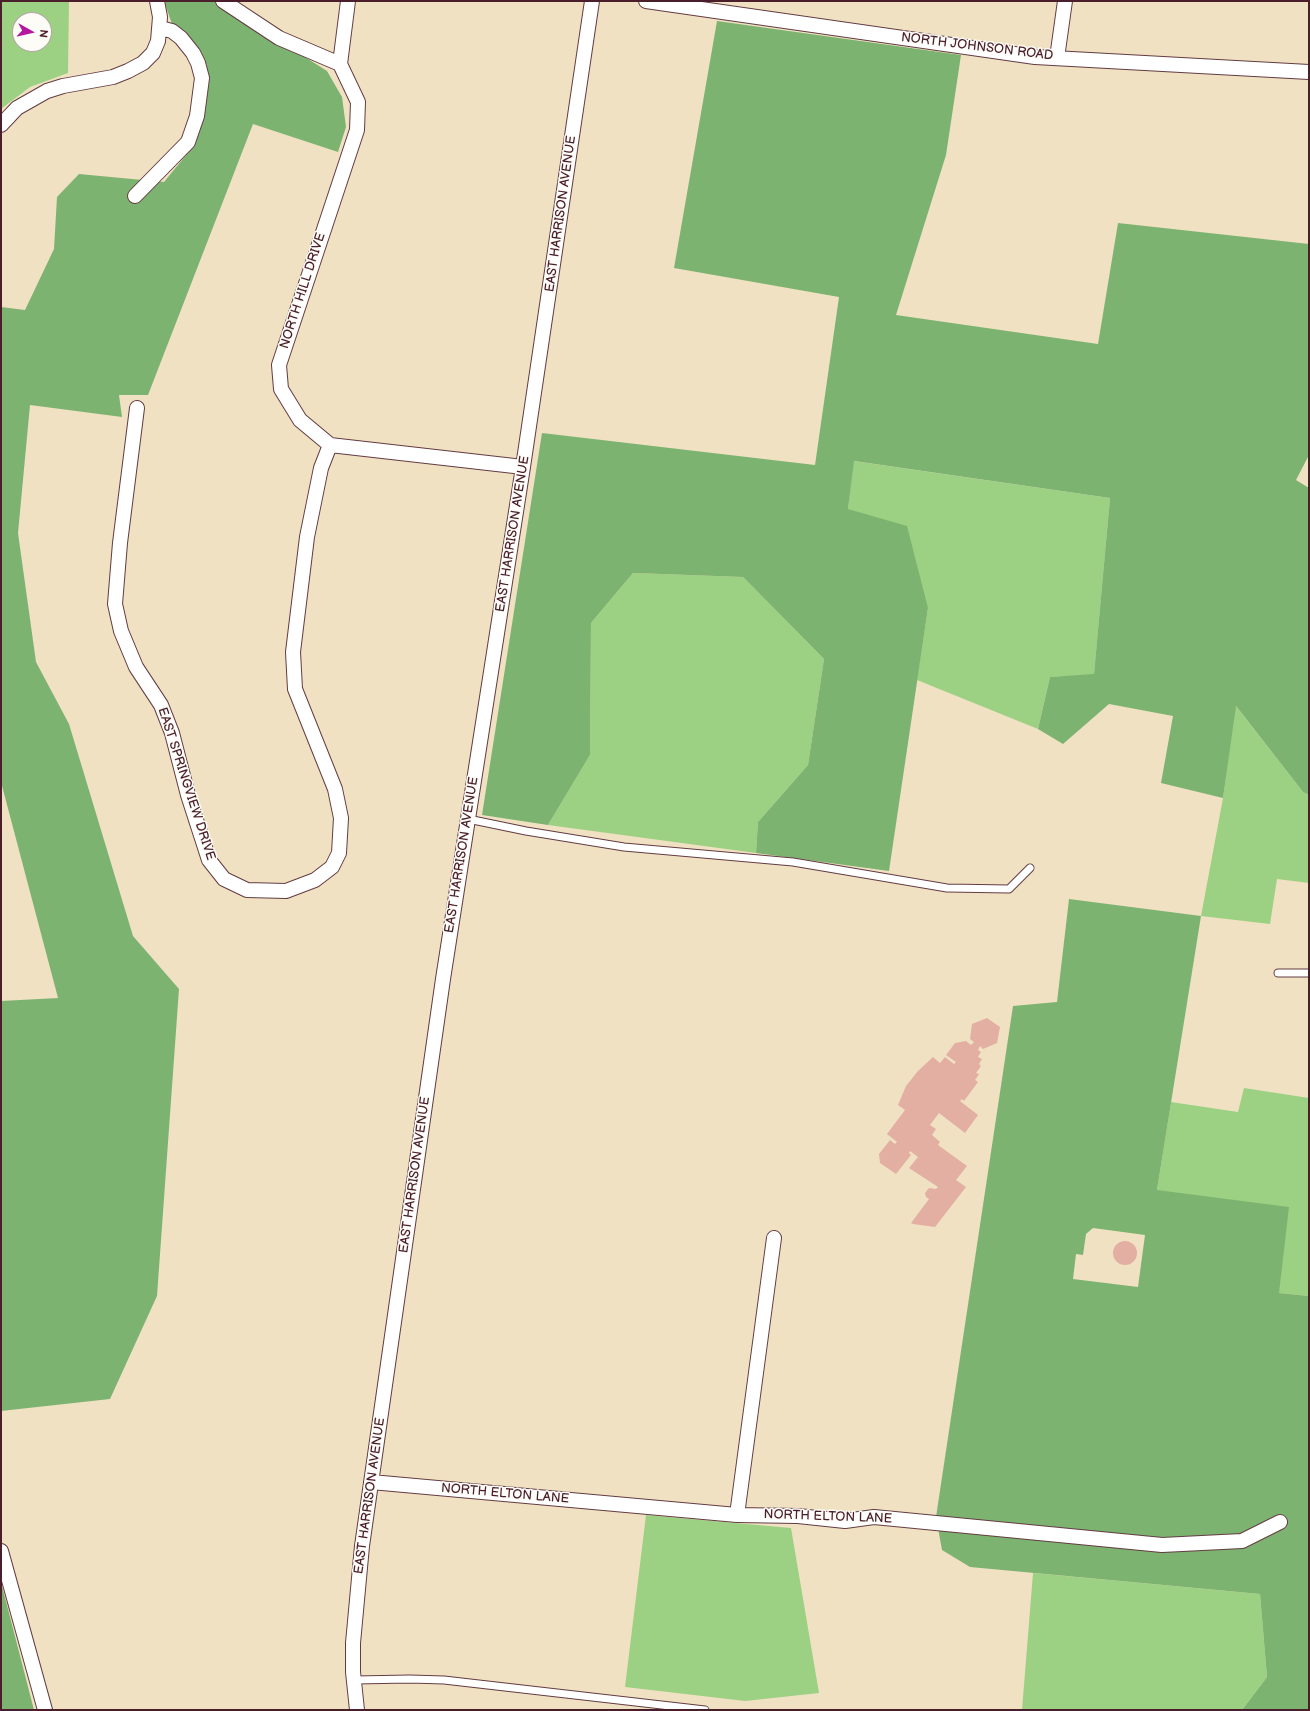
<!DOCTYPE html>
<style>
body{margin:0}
#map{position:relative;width:1310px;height:1711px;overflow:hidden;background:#f1e1c3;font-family:"Balsamiq Sans",sans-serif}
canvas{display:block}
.frame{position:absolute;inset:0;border:2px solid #4a1f2b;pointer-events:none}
.north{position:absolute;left:12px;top:12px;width:40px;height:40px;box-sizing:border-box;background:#fdfcf7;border:1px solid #b5a4a5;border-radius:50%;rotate:98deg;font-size:11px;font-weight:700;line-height:16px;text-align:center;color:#4a1f2b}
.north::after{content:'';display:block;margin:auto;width:14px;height:18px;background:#b5179e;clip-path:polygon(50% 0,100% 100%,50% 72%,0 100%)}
</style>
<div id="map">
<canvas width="1310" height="1711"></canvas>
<div class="frame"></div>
<div class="north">N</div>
</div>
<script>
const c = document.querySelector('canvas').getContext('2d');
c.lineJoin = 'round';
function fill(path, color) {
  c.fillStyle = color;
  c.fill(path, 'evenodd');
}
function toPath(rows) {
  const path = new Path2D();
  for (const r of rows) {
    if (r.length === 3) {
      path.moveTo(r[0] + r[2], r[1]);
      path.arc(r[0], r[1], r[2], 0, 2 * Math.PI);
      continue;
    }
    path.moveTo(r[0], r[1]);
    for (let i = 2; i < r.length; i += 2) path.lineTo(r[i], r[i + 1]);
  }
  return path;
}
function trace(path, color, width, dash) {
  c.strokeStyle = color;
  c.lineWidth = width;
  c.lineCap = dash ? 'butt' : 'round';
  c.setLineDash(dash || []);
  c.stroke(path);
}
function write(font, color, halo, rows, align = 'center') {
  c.font = font + ' "Balsamiq Sans",sans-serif';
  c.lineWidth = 3;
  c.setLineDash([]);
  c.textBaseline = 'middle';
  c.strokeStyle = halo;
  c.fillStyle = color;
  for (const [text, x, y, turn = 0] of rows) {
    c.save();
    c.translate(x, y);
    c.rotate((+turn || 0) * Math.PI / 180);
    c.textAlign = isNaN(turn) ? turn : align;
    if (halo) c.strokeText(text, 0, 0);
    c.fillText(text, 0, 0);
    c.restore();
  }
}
fill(toPath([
 [1,1,69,1,68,73,30,87,1,109],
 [20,20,44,20,44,44,20,44],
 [853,461,1110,498,1094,675,1050,677,1038,729,917,680,928,608,848,509],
 [633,573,743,577,824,659,808,765,758,822,756,853,548,825,590,755,591,623],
 [1235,705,1303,792,1309,795,1309,883,1277,879,1270,924,1201,916,1223,798],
 [1244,1088,1309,1098,1309,1296,1279,1293,1157,1190,1171,1102,1238,1112],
 [646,1515,791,1528,819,1693,745,1701,625,1687],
 [1033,1573,1260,1594,1267,1677,1242,1710,1022,1710]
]), '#9cd183');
fill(toPath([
 [164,1,216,1,327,71,342,97,346,127,338,152,253,124,148,395,119,395,122,417,30,405,18,533,36,662,69,724,133,936,179,989,157,1296,110,1399,1,1411,1,1001,58,998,1,782,1,307,25,310,54,249,57,197,79,174,164,182,196,143,207,65,172,24],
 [717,21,961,55,946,155,896,315,1098,344,1118,223,1309,244,1309,455,1296,480,1309,488,1309,795,1303,792,1236,706,1223,798,1161,783,1173,716,1109,704,1063,744,1038,729,1050,677,1094,674,1110,498,854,461,848,509,907,526,928,608,889,871,756,853,758,822,808,765,824,659,743,577,633,573,591,623,590,755,548,825,482,815,542,433,815,465,839,297,674,268],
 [1069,899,1201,916,1157,1190,1289,1207,1279,1293,1309,1296,1309,1710,1242,1710,1267,1677,1260,1594,970,1567,942,1550,936,1517,1013,1006,1057,1002],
 [1093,1228,1145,1235,1138,1287,1073,1279,1076,1254,1083,1255,1086,1234],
 [1,1582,34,1710,1,1710]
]), '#7db371');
fill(toPath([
 [987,1018,1000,1027,997,1043,983,1049,980,1046,978,1050,981,1052,978,1057,982,1059,979,1064,981,1066,976,1073,979,1074,975,1080,978,1082,964,1101,962,1099,960,1101,978,1115,965,1133,939,1113,930,1125,936,1129,932,1135,940,1142,938,1145,967,1166,956,1180,966,1187,935,1227,913,1224,911,1223,929,1199,926,1197,925,1193,929,1188,936,1189,938,1187,909,1168,918,1157,910,1151,909,1153,911,1155,896,1174,880,1163,879,1154,890,1140,895,1144,897,1142,887,1134,905,1110,898,1105,906,1086,918,1071,933,1057,940,1063,945,1057,954,1064,956,1062,946,1055,955,1043,966,1041,971,1045,974,1042,970,1039,972,1024],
 [1125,1253,12]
]), '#e2afa2');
const lane = toPath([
 [468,819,526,831,624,847,793,862,947,888,1009,889,1030,868],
 [1278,973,1309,973],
 [354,1680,410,1679,444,1680,705,1710]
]);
const street = toPath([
 [223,1,279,38,340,64,358,102,357,130,279,365,281,389,300,420,330,445,523,467],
 [646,1,1035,57,1309,72],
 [1057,58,1065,1],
 [340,64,348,1],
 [1,125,17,108,47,91,63,86,113,77,128,71,143,63,153,53,158,41,160,17,157,1],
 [135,196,188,142,197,116,202,78,198,63,193,53,181,38,172,31,160,28],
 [137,408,120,543,115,604,121,631,136,667,161,705,172,733,188,795,209,860,224,879,247,890,286,891,315,880,332,867,339,853,341,818,335,789,295,689,293,652,307,537,321,468,330,445],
 [371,1482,737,1515,798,1516,845,1521,874,1517,1162,1545,1242,1541,1280,1522],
 [737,1515,774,1238],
 [1,1551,45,1710],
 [357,1710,353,1672,353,1643,362,1546,443,979,523,467,592,1]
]);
trace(lane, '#633c42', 9);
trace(street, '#633c42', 16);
trace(lane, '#fff', 7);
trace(street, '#fff', 14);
write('13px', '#4a1f2b', '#fdfcf7', [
 ["NORTH JOHNSON ROAD",977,47,7],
 ["EAST HARRISON AVENUE",561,214,-82],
 ["NORTH HILL DRIVE",303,291,-72],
 ["EAST HARRISON AVENUE",513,534,-81],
 ["EAST SPRINGVIEW DRIVE",186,784,72],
 ["EAST HARRISON AVENUE",462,855,-81],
 ["EAST HARRISON AVENUE",415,1175,-82],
 ["NORTH ELTON LANE",505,1494,5],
 ["EAST HARRISON AVENUE",370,1496,-82],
 ["NORTH ELTON LANE",828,1517,2]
]);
</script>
